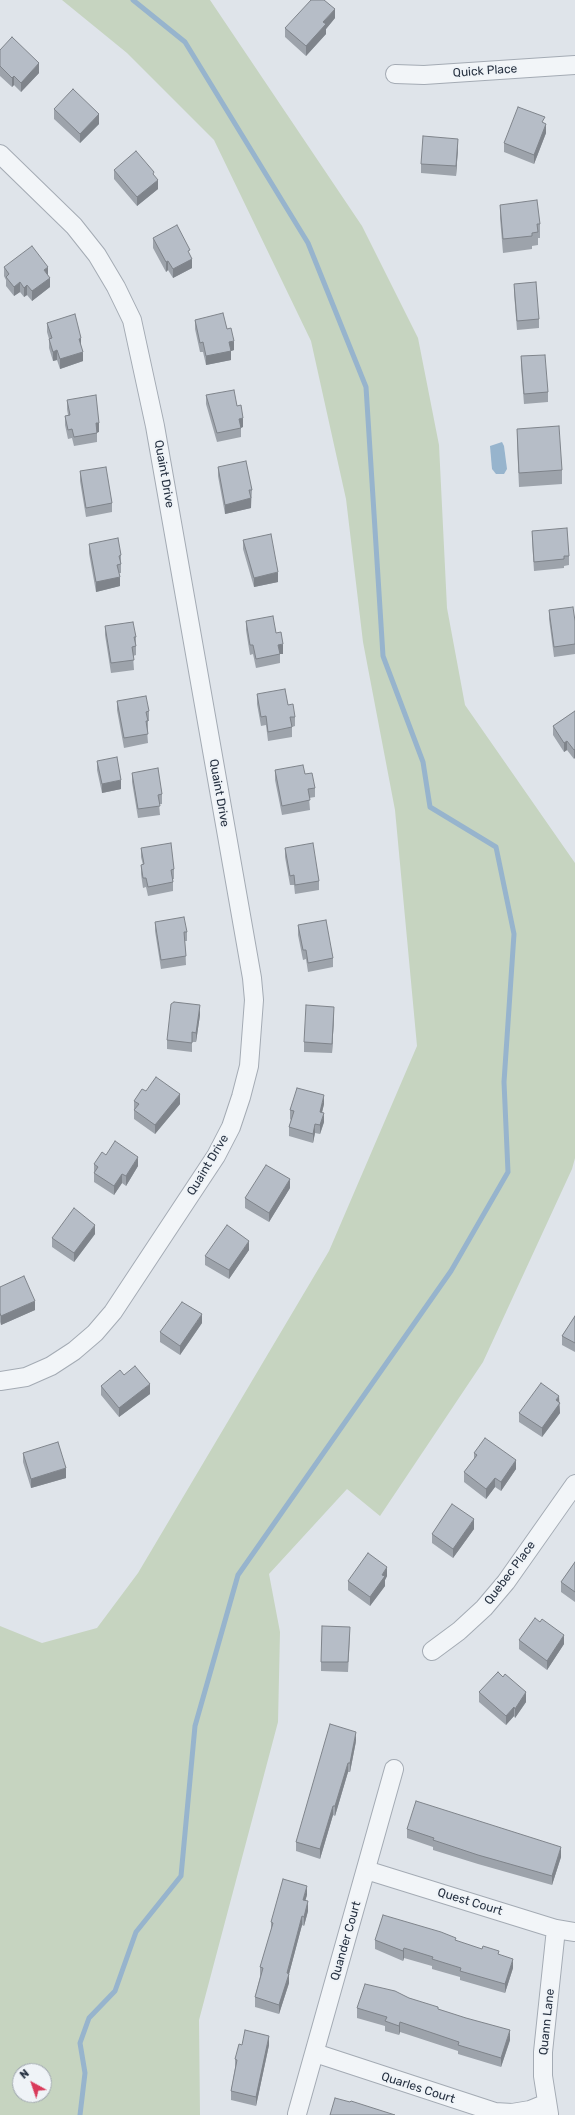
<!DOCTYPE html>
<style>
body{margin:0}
#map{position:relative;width:575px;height:2115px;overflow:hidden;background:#dfe4ea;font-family:Rubik,sans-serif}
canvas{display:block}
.north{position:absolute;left:12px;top:2063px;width:40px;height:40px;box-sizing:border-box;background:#eff3f7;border:1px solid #9fa6af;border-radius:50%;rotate:320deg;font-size:11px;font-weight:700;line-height:16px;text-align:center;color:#273242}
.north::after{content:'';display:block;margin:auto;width:14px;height:18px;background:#d93a5a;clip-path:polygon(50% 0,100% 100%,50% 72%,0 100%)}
</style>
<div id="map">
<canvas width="575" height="2115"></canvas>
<div class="north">N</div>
</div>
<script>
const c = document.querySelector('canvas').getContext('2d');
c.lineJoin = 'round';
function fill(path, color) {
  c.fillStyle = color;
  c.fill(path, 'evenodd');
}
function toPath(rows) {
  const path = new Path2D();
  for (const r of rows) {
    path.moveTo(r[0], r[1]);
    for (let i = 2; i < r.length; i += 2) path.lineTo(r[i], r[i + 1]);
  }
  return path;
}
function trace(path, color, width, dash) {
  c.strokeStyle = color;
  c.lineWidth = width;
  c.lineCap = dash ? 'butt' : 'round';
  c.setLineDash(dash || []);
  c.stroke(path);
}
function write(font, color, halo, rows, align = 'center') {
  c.font = font + ' Rubik,sans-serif';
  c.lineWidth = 4;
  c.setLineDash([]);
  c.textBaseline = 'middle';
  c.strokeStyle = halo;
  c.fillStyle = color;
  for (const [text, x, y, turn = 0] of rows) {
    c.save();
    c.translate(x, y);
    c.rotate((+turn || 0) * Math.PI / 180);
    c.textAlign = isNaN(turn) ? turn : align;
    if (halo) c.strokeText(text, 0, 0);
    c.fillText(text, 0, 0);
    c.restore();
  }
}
fill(toPath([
 [62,0,210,0,362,226,418,338,439,445,447,608,465,705,575,863,575,1158,572,1169,483,1362,380,1516,347,1489,269,1574,280,1632,278,1722,199,2020,200,2115,0,2115,0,1626,42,1643,97,1628,138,1573,329,1251,417,1046,395,810,363,642,346,499,311,341,214,140,127,53],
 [20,2071,44,2071,44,2095,20,2095]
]), '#c6d4c0');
fill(toPath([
 [502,442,504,446,507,469,504,474,496,474,492,469,490,446]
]), '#97b4cd');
trace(toPath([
 [80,2115,85,2073,80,2043,89,2018,115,1991,136,1932,181,1876,195,1726,238,1575,451,1271,508,1172,504,1082,514,934,496,847,430,807,423,762,383,656,366,387,308,243,185,42,133,0]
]), '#97b4cd', 5);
const minor = toPath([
 [395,74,424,75,575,65],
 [0,154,74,226,97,255,116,287,132,320,155,426,252,978,254,1000,249,1066,241,1097,231,1127,216,1156,113,1312,95,1333,74,1351,51,1366,26,1377,0,1381],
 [432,1651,459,1631,484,1608,506,1582,575,1484],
 [366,1870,556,1929,575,1932],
 [315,2053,495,2112,512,2113,530,2110,547,2103],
 [297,2114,394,1769],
 [549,2114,543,2076,543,2052,556,1929]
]);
trace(minor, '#a4abb4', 20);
trace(minor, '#f2f5f8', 18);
fill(toPath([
 [335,18,326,29,326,34,306,56,285,37,285,28],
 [0,50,39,73,21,92,14,85,12,87,0,76],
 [54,109,99,124,80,143,54,119],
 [545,123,546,133,534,164,504,152,504,143],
 [458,148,456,176,421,173,421,164],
 [114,170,154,176,158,189,137,206,114,179],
 [500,205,540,224,540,238,538,238,538,245,532,246,532,249,503,253,500,218],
 [153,238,190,255,192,268,173,278,168,270,166,272,153,248],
 [4,267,48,275,50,287,32,301,27,295,24,297,20,292,14,296,6,286,6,280,4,276],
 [514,284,539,319,539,328,517,330,514,293],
 [195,320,227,329,234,350,231,351,231,360,206,365,203,352,200,352,195,329],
 [47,323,81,346,83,361,60,369,57,360,53,361,49,348,49,339,47,332],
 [521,356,548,392,548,402,524,404,521,366],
 [206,395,237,406,243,427,241,428,241,437,217,442,206,404],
 [67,400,99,432,97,432,97,442,74,446,72,438,68,439,65,425,65,416,68,415,67,409],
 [517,429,562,470,562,484,519,487,517,442],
 [218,467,252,490,251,508,225,514,218,476],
 [80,471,112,503,112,512,86,517,80,481],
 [532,531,569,556,569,565,564,566,564,568,534,571,532,540],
 [243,540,278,582,254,587,243,549],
 [89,544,121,555,121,573,119,573,120,586,96,592,89,553],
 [549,610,575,621,575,654,554,657,549,619],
 [246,621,276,633,283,654,280,654,280,663,256,668,253,654,250,655,246,630],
 [105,626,136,637,136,655,133,656,134,670,111,673,105,635],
 [257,694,288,705,295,717,295,726,292,727,292,737,268,741,266,725,261,726,257,704],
 [117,701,149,711,149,721,148,721,148,730,147,730,148,743,124,748,117,710],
 [575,711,574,759,567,750,564,752,553,735,553,726],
 [97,761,121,789,102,793,97,770],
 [275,770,305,774,315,788,315,797,309,798,310,810,282,815,275,780],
 [132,773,162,794,162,804,159,804,160,815,138,818,132,782],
 [141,848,174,869,174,879,173,879,173,891,148,896,146,887,143,888,141,874,141,865,143,865,141,857],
 [285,848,319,881,319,890,295,894,294,885,290,885,285,857],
 [155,922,187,932,187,941,185,941,186,965,161,969,155,931],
 [298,925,333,958,333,967,308,972,306,959,303,960,298,935],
 [200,1015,196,1042,192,1042,192,1052,167,1049,167,1040],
 [334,1016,332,1053,304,1052,304,1042],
 [146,1091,180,1104,155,1134,134,1119,134,1101],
 [324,1104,322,1112,324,1122,320,1134,315,1133,313,1143,289,1136,289,1127,291,1120,290,1119,290,1110],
 [106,1155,138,1166,126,1186,122,1183,114,1195,94,1182,94,1164],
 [290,1188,269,1222,245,1208,245,1198],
 [95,1234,74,1262,52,1247,52,1238],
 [249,1250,229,1279,205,1265,205,1256],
 [0,1287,35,1310,1,1325,0,1322],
 [575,1316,575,1352,562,1345,562,1336],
 [202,1323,180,1355,160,1342,160,1332],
 [124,1375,150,1394,119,1417,101,1395,101,1386],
 [559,1403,560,1413,542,1437,519,1422,519,1413],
 [23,1453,66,1478,31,1488,23,1462],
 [474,1453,516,1469,501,1491,495,1487,486,1499,464,1482,464,1472,474,1459],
 [474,1529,453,1558,432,1543,432,1534],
 [575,1562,575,1602,561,1592,561,1582],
 [387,1576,385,1580,385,1586,370,1606,348,1590,348,1581],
 [350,1636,348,1672,321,1671,321,1662],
 [519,1640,564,1644,547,1670,519,1649],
 [503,1677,526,1702,515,1718,514,1716,506,1725,479,1702,479,1692],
 [356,1741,350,1772,348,1772,335,1816,333,1815,320,1859,296,1851,296,1842],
 [407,1829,561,1857,552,1885,478,1864,433,1850,433,1847,407,1838],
 [307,1895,305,1900,308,1911,304,1926,302,1925,289,1974,289,1983,279,2014,255,2007,255,1997,260,1977,260,1967,271,1932,271,1922],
 [375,1940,456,1941,499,1955,513,1968,505,1993,460,1980,460,1977,432,1969,432,1966,404,1958,403,1961,375,1949],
 [409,1998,438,2009,510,2040,501,2067,458,2054,458,2051,400,2032,399,2035,385,2031,385,2026,357,2018,357,2008],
 [242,2045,269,2045,256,2106,231,2100,231,2091,235,2068,235,2059]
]), '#9da3ab');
fill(toPath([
 [335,9,335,18,326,29,326,34,306,56,306,46,323,22],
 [39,63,39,73,21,92,21,83],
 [14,76,14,85,12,87,12,78],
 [99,114,99,124,80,143,80,134],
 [546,124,546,133,534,164,534,155],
 [458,139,458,148,456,176,456,166],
 [158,180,158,189,137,206,137,197],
 [192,259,192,268,173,278,173,269],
 [168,261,168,270,166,272,166,262],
 [48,267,48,276,44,270],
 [50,278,50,287,32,301,32,291],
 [20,282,20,292,14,296,14,287],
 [27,285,27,295,24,297,24,288],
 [81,338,81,348,79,339],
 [234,341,234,350,231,351,231,360,206,365,206,356,229,342],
 [57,350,57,360,53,361,53,352],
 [83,352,83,361,60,369,60,359],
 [243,418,243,427,239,428,239,419],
 [96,423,99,423,99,432,96,433],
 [251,498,251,508,225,514,225,505],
 [278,572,278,582,254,587,254,578],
 [120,577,120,586,96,592,96,582],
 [283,644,283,654,280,654,278,645],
 [567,741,567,750,564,752,564,743],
 [575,749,575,758,574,759,574,750],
 [121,780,121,789,102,793,102,784],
 [200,1005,200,1015,196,1042,196,1033],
 [334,1007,334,1016,332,1053,332,1044],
 [180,1094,180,1104,155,1134,155,1125],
 [324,1095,324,1104,320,1121,320,1112],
 [324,1113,324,1122,320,1134,320,1125],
 [315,1124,315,1133,313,1143,313,1134],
 [138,1157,138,1166,126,1186,126,1176],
 [122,1174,122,1183,114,1195,114,1186],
 [290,1179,290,1188,269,1222,269,1213],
 [95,1225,95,1234,74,1262,74,1253],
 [249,1241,249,1250,229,1279,229,1270],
 [35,1301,35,1310,1,1325,1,1316],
 [202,1314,202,1323,180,1355,180,1346],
 [150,1384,150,1394,119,1417,119,1408],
 [559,1396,560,1413,542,1437,542,1428,556,1400],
 [516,1460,516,1469,501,1491,501,1482],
 [66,1468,66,1478,31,1488,31,1479],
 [495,1478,495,1487,486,1499,486,1489],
 [474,1519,474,1529,453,1558,453,1549],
 [387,1567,387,1576,385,1580,385,1586,370,1606,370,1597,382,1575],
 [564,1635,564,1644,547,1670,547,1661],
 [526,1692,526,1702,515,1718,515,1709],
 [514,1707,514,1716,506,1725,506,1716],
 [356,1732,356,1741,350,1772,350,1763],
 [348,1763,348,1772,335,1816,335,1806],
 [333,1806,333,1815,320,1859,320,1849],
 [561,1847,561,1857,552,1885,552,1876],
 [307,1886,307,1895,303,1909,303,1900],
 [308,1901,308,1911,304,1926,304,1917],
 [302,1916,302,1925,289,1974,289,1983,279,2014,279,2005],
 [404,1948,404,1958,403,1961,403,1951],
 [513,1959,513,1968,505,1993,505,1984],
 [400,2022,400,2032,399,2035,399,2026],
 [510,2030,510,2040,501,2067,501,2058],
 [269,2036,269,2045,256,2106,256,2097]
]), '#7f848b');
const building = toPath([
 [311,0,324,0,335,9,323,22,326,24,306,46,285,28,311,0],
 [12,37,39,63,21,83,14,76,12,78,0,66,0,50,12,37],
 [73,89,99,114,80,134,54,109,73,89],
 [518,107,545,117,542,122,546,124,534,155,504,143,518,107],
 [423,136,458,139,456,166,421,164,423,136],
 [136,151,154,172,153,174,158,180,137,197,114,170,136,151],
 [537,200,540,224,537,224,538,232,532,233,532,236,503,239,500,205,537,200],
 [177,225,190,250,188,251,192,259,173,269,168,261,166,262,153,238,177,225],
 [32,246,48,267,44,270,50,278,32,291,27,285,24,288,20,282,14,287,6,277,9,274,4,267,32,246],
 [536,282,539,319,517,321,514,284,536,282],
 [223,313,227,329,231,328,234,341,229,342,231,351,206,356,203,342,200,343,195,320,223,313],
 [75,314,81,338,79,339,83,352,60,359,57,350,53,352,49,339,52,338,47,323,75,314],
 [545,355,548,392,524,394,521,356,545,355],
 [234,390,237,406,241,405,243,418,239,419,241,428,217,433,206,395,234,390],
 [96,395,99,423,96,423,97,433,74,437,72,429,68,430,65,416,70,415,67,400,96,395],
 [559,426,562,470,519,473,517,429,559,426],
 [246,461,252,490,249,490,251,498,225,505,218,467,246,461],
 [106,467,112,503,86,508,80,471,106,467],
 [567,528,569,556,564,556,564,559,534,562,532,531,567,528],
 [271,534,278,572,254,578,243,540,271,534],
 [118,538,121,555,119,556,121,564,117,565,120,577,96,582,89,544,118,538],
 [573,607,575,621,575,644,554,647,549,610,573,607],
 [273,616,276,633,281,632,283,644,278,645,280,654,256,659,253,645,250,645,246,621,273,616],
 [133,622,136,637,134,637,136,646,132,647,134,660,111,663,105,626,133,622],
 [285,689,288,705,293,704,295,717,290,717,292,727,268,732,266,716,261,717,257,694,285,689],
 [146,696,149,711,146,712,148,721,146,721,148,734,124,738,117,701,146,696],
 [575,711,575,749,574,750,567,741,564,743,553,726,575,711],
 [117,757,121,780,102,784,97,761,117,757],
 [303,765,305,774,312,773,315,788,308,789,310,800,282,806,275,770,303,765],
 [158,768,162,794,158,795,160,806,138,809,132,773,158,768],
 [171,843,174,869,171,870,173,882,148,887,146,878,143,878,141,865,144,864,141,848,171,843],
 [313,843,319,881,295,885,294,875,290,876,285,848,313,843],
 [184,917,187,932,184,932,186,956,161,960,155,922,184,917],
 [326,920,333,958,308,963,306,950,303,950,298,925,326,920],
 [174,1002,200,1005,196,1033,192,1032,192,1043,167,1040,171,1004,174,1002],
 [306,1005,334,1007,332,1044,304,1042,306,1005],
 [156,1077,180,1094,155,1125,134,1110,139,1104,134,1101,142,1089,146,1091,156,1077],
 [297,1088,324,1095,320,1112,324,1113,320,1125,315,1124,313,1134,289,1127,294,1111,290,1110,297,1088],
 [115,1141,138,1157,126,1176,122,1174,114,1186,94,1173,98,1167,94,1164,102,1152,106,1155,115,1141],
 [266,1165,290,1179,269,1213,245,1198,266,1165],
 [74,1208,95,1225,74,1253,52,1238,74,1208],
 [227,1225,249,1241,229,1270,205,1256,227,1225],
 [24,1276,35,1301,1,1316,0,1313,0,1287,24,1276],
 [182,1302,202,1314,180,1346,160,1332,182,1302],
 [575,1316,575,1343,562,1336,575,1316],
 [135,1366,150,1384,119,1408,101,1386,120,1370,124,1375,135,1366],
 [541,1383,559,1396,556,1400,560,1403,542,1428,519,1413,541,1383],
 [485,1438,516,1460,501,1482,495,1478,486,1489,464,1472,477,1455,474,1453,485,1438],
 [58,1442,66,1468,31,1479,23,1453,58,1442],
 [452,1504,474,1519,453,1549,432,1534,452,1504],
 [368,1553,387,1567,382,1575,385,1576,370,1597,348,1581,368,1553],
 [575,1562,575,1592,561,1582,575,1562],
 [535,1618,540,1622,542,1619,564,1635,547,1661,519,1640,535,1618],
 [322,1626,350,1627,348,1662,321,1662,322,1626],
 [498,1672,503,1677,505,1674,526,1692,515,1709,514,1707,506,1716,479,1692,498,1672],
 [330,1724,356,1732,350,1763,348,1763,335,1806,333,1806,320,1849,296,1842,330,1724],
 [416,1801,561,1847,552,1876,478,1855,433,1840,434,1838,407,1829,416,1801],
 [283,1879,307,1886,303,1900,308,1901,304,1917,302,1916,287,1973,289,1974,279,2005,255,1997,263,1968,260,1967,273,1923,271,1922,283,1879],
 [383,1915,441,1932,456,1938,455,1940,482,1949,483,1946,499,1951,498,1954,513,1959,505,1984,460,1971,461,1968,432,1959,433,1957,404,1948,403,1951,375,1940,383,1915],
 [365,1984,395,1991,409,1998,438,2007,438,2009,466,2018,510,2030,501,2058,458,2045,459,2042,400,2022,399,2026,385,2021,387,2017,357,2008,365,1984],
 [245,2030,269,2036,256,2097,231,2091,237,2060,235,2059,239,2044,242,2045,245,2030],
 [335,2098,350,2102,351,2101,395,2115,330,2115,335,2098]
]);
fill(building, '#b6bdc7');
trace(building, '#7f848b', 1);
write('12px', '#273242', '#eff3f7', [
 ["Quick Place",485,71,-4],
 ["Quaint Drive",164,474,80],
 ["Quaint Drive",219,793,80],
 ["Quaint Drive",208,1165,-59],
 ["Quebec Place",510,1573,-53],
 ["Quest Court",470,1902,17],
 ["Quander Court",346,1941,-74],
 ["Quann Lane",547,2022,-84],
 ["Quarles Court",418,2088,18]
]);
</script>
